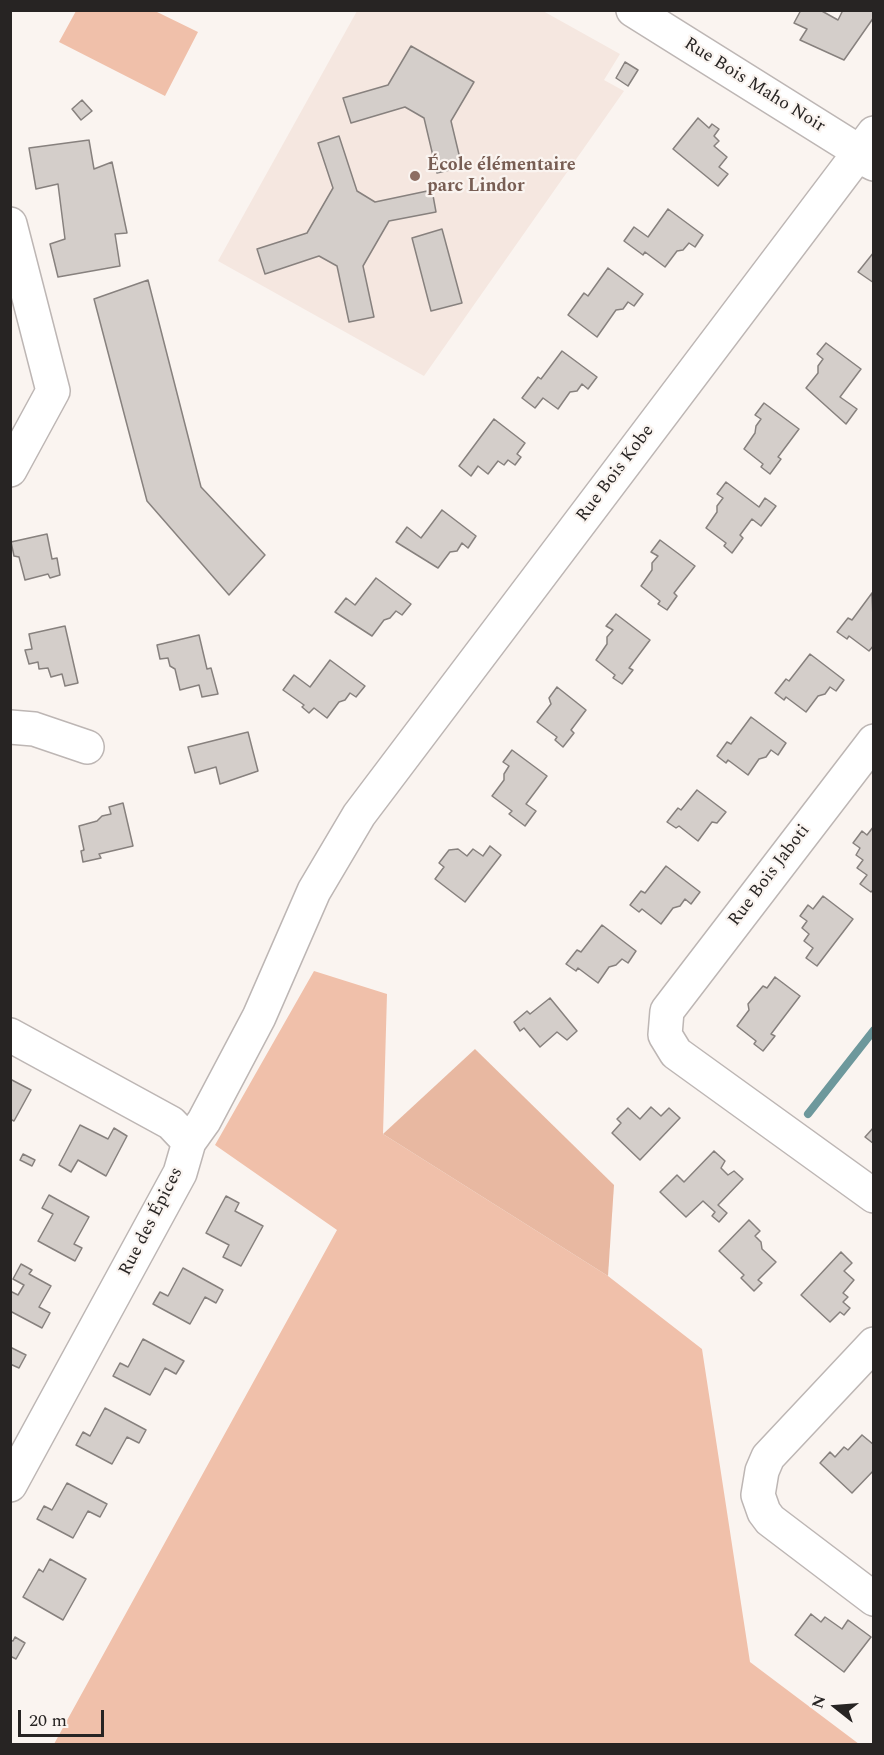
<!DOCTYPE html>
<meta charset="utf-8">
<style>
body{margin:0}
#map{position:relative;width:884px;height:1755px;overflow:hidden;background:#faf4f0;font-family:Spectral,serif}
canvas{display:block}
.frame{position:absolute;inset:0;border:12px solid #272423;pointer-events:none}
.north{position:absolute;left:806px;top:1677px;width:60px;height:60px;-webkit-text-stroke:4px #faf4f0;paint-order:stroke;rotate:287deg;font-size:16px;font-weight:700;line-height:24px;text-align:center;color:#272423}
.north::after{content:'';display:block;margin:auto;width:21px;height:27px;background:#272423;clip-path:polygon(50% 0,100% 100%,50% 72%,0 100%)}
.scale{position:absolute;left:18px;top:1710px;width:86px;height:27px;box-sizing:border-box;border:3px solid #272423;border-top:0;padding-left:8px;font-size:18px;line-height:21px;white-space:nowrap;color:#272423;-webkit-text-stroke:4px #faf4f0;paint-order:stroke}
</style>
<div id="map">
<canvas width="884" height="1755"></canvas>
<div class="frame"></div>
<div class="north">N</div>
<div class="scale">20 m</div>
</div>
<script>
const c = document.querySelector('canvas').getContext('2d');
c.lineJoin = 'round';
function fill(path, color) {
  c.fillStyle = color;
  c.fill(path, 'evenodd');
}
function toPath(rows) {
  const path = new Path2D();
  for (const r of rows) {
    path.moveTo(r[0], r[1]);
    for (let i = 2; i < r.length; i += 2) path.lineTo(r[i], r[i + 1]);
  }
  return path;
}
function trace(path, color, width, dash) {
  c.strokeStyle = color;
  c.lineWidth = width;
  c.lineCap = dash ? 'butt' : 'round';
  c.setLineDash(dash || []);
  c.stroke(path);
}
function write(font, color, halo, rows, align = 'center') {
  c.font = font + ' Spectral,serif';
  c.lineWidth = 4.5;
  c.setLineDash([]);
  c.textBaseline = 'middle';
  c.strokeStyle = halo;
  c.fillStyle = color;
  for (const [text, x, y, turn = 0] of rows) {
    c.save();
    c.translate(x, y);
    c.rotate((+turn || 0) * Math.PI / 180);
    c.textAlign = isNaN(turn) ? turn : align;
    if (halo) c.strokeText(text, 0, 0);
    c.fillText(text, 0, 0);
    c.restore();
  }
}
fill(toPath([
 [357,11,543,11,620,54,604,80,624,91,424,376,218,261]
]), '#f5e7e0');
fill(toPath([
 [76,11,155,11,198,32,165,96,59,42],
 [314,971,387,994,383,1134,608,1276,702,1349,750,1662,859,1744,54,1744,337,1230,215,1145]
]), '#f0c0aa');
fill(toPath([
 [475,1049,614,1185,608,1276,383,1134]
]), '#e8b8a1');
trace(toPath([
 [808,1114,874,1030]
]), '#6d989c', 8);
const building = toPath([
 [801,10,820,10,838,20,843,10,873,10,874,17,844,60,800,40,807,29,794,23,801,10],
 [411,46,474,82,451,121,462,167,437,173,424,118,405,107,351,123,343,98,388,85,411,46],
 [625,62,638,70,628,86,616,78,625,62],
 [82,100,92,111,81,120,72,109,82,100],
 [698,118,709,128,712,124,719,129,714,136,719,141,714,146,727,157,719,167,728,174,718,186,673,149,698,118],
 [339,136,357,191,375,202,432,190,436,212,389,221,363,266,374,317,349,322,337,266,319,256,265,274,257,249,307,233,333,188,318,143,339,136],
 [89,140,94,169,112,162,127,233,115,234,120,266,58,277,50,244,65,239,58,184,36,189,29,148,89,140],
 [668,209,703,235,695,247,689,243,683,250,677,251,665,267,645,252,643,255,624,241,634,227,648,237,668,209],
 [442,229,462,303,431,311,412,238,442,229],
 [874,252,874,283,858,272,874,252],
 [608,268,643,294,634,306,628,302,623,309,616,310,597,337,568,315,584,293,588,296,608,268],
 [148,280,201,487,265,555,229,595,147,501,94,299,148,280],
 [826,343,861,369,840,397,857,409,846,424,806,388,818,373,818,366,823,359,817,354,826,343],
 [562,351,597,377,588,389,582,384,577,391,570,392,558,409,543,398,535,408,522,398,538,377,541,379,562,351],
 [764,403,799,429,778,457,781,459,770,474,761,467,763,464,744,449,755,433,756,426,761,419,755,415,764,403],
 [494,419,525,443,517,454,521,457,515,465,508,460,504,465,498,461,488,474,478,466,471,476,459,466,494,419],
 [726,482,759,507,765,498,776,506,761,526,752,519,740,535,743,538,732,553,724,546,726,543,706,528,717,512,717,506,723,498,717,494,726,482],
 [442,510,476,536,468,548,462,543,457,551,450,552,438,568,396,542,407,527,421,538,442,510],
 [47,534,52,559,57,558,60,575,50,578,48,574,25,580,19,557,14,556,11,542,47,534],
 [660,540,695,566,674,593,677,596,667,610,658,604,660,601,641,586,652,570,652,563,658,556,651,552,660,540],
 [376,578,411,604,402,615,396,611,390,618,384,620,372,636,335,612,346,598,355,605,376,578],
 [872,593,874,645,869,651,849,636,847,639,837,632,848,618,852,620,872,593],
 [616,614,650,640,629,668,633,670,622,684,613,678,615,675,596,660,607,644,607,637,613,630,606,626,616,614],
 [65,626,78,683,65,686,62,674,51,677,48,668,39,669,38,662,29,664,25,650,32,649,29,634,65,626],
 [199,635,207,669,211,668,218,694,202,697,199,685,180,690,175,669,170,666,168,658,160,659,157,645,199,635],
 [810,654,844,680,836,691,830,687,825,694,818,696,806,712,786,697,784,700,775,693,786,679,789,681,810,654],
 [330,660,365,686,356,697,350,693,345,700,339,702,327,718,314,708,309,713,302,707,304,705,283,690,294,675,310,687,330,660],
 [557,687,586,710,571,730,574,733,563,747,555,740,557,737,537,722,551,704,549,698,557,687],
 [751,717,786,743,778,755,771,750,766,757,759,759,748,775,728,760,726,763,717,756,727,742,731,744,751,717],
 [248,732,258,771,220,784,216,767,195,773,188,747,248,732],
 [512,750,547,776,526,804,536,811,525,826,509,814,512,811,492,796,504,780,504,774,509,766,503,762,512,750],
 [697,790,726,812,717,823,712,822,698,841,679,826,676,828,667,822,678,808,681,810,697,790],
 [123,803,133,846,99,854,101,858,83,862,81,851,84,850,79,826,97,821,102,816,111,814,109,807,123,803],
 [874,826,874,889,871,892,860,884,867,875,857,868,863,860,856,855,860,848,853,843,862,831,867,835,874,826],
 [490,846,501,855,465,902,435,879,444,867,439,863,449,850,458,849,467,856,473,849,483,856,490,846],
 [666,866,700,892,691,904,685,899,680,906,673,908,661,924,642,909,639,912,630,905,641,891,645,893,666,866],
 [823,896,853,919,817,966,806,958,813,948,804,941,809,934,802,928,807,921,800,916,808,905,813,909,823,896],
 [602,925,636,951,628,963,622,959,616,965,609,967,598,983,578,968,576,971,566,964,577,950,581,952,602,925],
 [775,977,800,996,771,1034,775,1036,763,1051,754,1044,756,1041,737,1026,749,1010,748,1004,763,986,767,988,775,977],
 [550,998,577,1031,567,1040,557,1032,540,1047,524,1028,520,1031,514,1022,527,1011,530,1014,550,998],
 [10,1079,31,1090,14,1121,10,1119,10,1079],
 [651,1107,661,1116,669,1108,680,1118,640,1160,612,1133,621,1123,617,1119,628,1108,640,1119,651,1107],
 [80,1125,108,1139,114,1128,127,1136,106,1176,78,1160,71,1172,59,1165,80,1125],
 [874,1127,874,1144,865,1137,874,1127],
 [714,1151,725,1161,721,1168,728,1175,734,1171,743,1179,718,1205,727,1213,719,1222,712,1216,715,1212,703,1201,686,1217,660,1192,677,1175,684,1182,714,1151],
 [23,1154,35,1160,32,1166,20,1160,23,1154],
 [49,1195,89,1217,74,1244,82,1248,75,1261,38,1241,53,1214,42,1208,49,1195],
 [226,1196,239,1203,235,1211,263,1226,241,1266,223,1257,229,1245,206,1233,226,1196],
 [749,1220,760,1231,755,1236,761,1242,762,1249,776,1262,758,1280,762,1283,754,1291,741,1278,744,1275,719,1251,749,1220],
 [841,1252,852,1263,844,1271,854,1280,843,1293,848,1297,843,1302,850,1308,844,1315,840,1312,830,1322,801,1295,841,1252],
 [21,1264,32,1270,29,1274,51,1286,39,1307,50,1313,42,1328,10,1311,10,1291,18,1295,24,1285,13,1279,21,1264],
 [183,1268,223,1290,216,1303,205,1297,190,1324,153,1304,160,1292,168,1296,183,1268],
 [143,1339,184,1361,176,1374,165,1368,150,1395,113,1376,120,1363,128,1367,143,1339],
 [10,1347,26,1355,19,1368,10,1364,10,1347],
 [105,1408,146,1430,139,1443,127,1437,112,1464,76,1445,83,1432,90,1436,105,1408],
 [862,1435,874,1445,874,1470,852,1493,820,1463,830,1452,835,1457,844,1447,848,1450,862,1435],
 [67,1483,107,1504,100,1517,88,1511,73,1538,37,1519,44,1506,52,1510,67,1483],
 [50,1559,86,1579,63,1620,23,1597,39,1569,43,1572,50,1559],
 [811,1614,821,1622,825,1617,842,1629,848,1620,871,1637,844,1672,795,1635,811,1614],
 [15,1637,25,1643,16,1659,12,1657,10,1659,10,1640,13,1641,15,1637]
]);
fill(building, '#d4ceca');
trace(building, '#87817e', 1.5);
const minor = toPath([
 [633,10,847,144,857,155,874,164],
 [10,224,53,391,10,470],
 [10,727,34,729,87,747],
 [874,741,667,1011,665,1035,676,1053,874,1196],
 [10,1035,171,1123,189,1142,180,1173,10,1485],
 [189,1142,204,1121,259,1017,314,891,359,815,874,133],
 [874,1344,768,1457,762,1471,758,1495,764,1512,770,1520,874,1599]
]);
trace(minor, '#bdb6b4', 36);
trace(minor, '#fff', 33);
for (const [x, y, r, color] of [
 [415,176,6,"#8d6e63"]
]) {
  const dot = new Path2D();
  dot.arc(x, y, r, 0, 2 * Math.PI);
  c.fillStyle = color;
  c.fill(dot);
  trace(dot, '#faf4f0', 2);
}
write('18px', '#272423', '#faf4f0', [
 ["Rue Bois Maho Noir",754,86,32],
 ["Rue Bois Kobe",616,474,-53],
 ["Rue Bois Jaboti",770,876,-53],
 ["Rue des Épices",152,1222,-63]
]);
write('bold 18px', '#785e54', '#faf4f0', [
 ["École élémentaire",427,166],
 ["parc Lindor",427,187]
], 'left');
</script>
